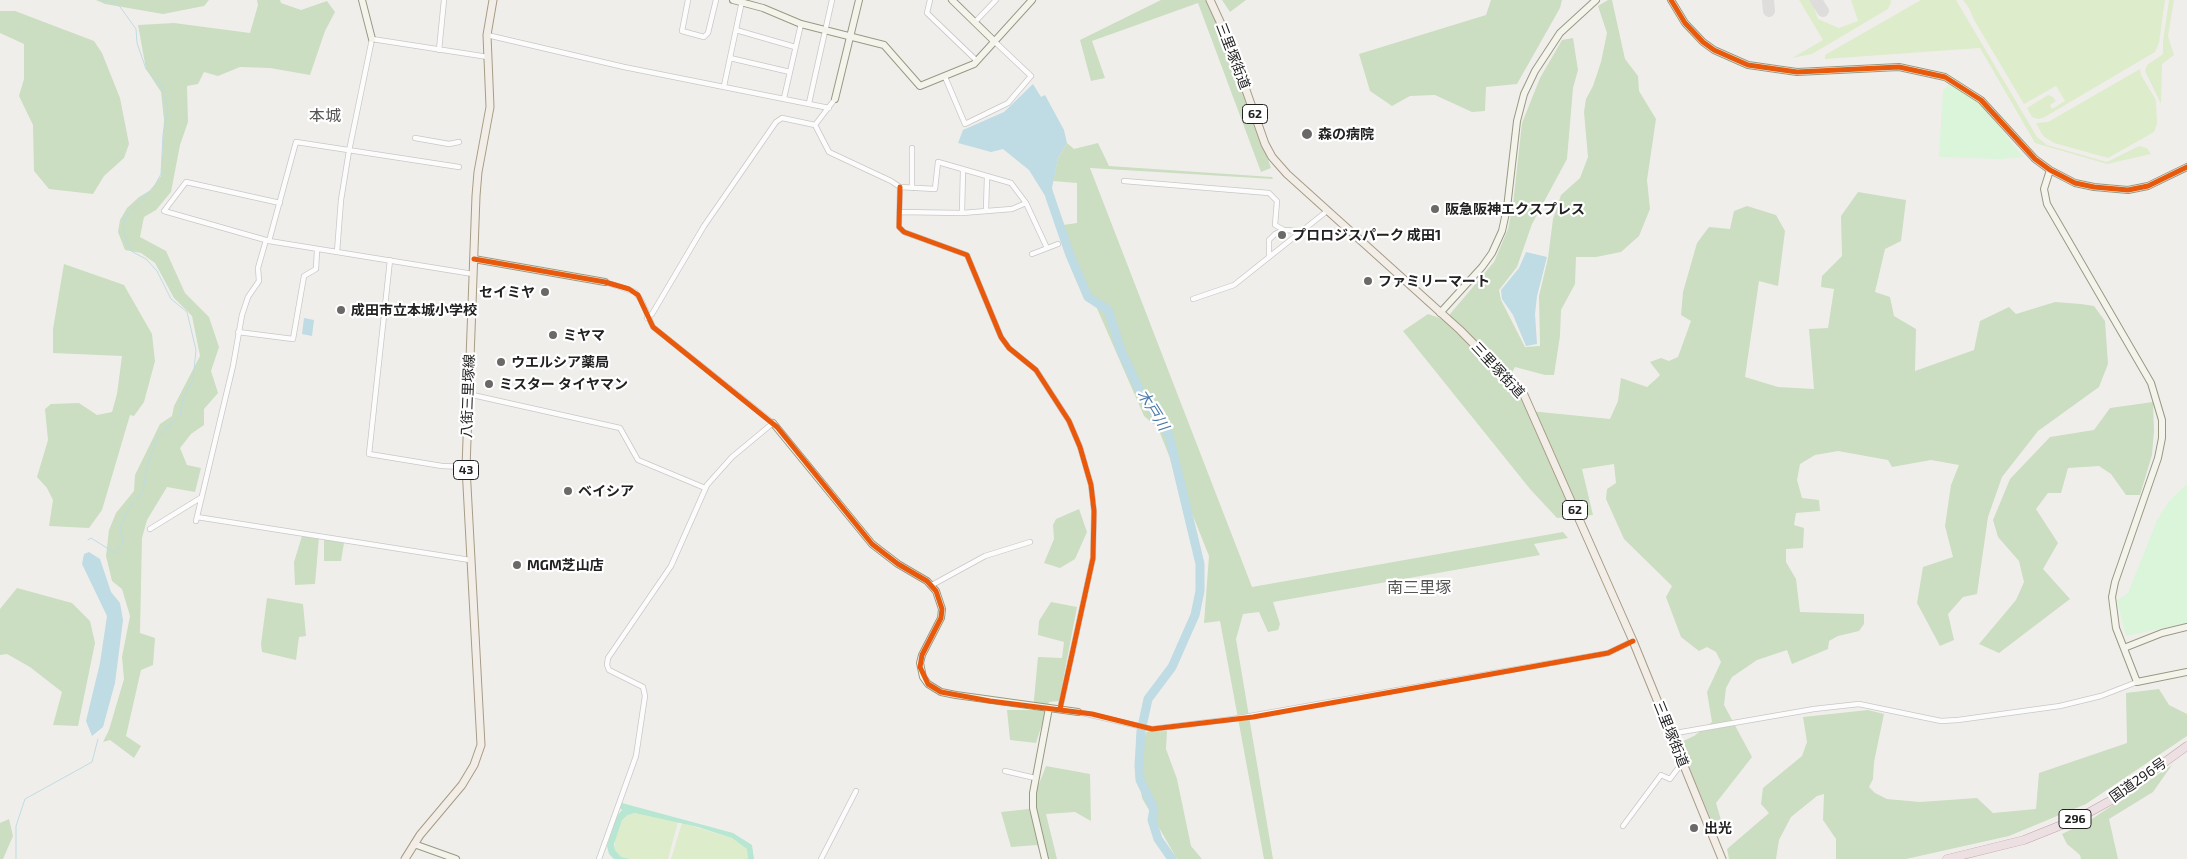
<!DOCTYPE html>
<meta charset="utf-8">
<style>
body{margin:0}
canvas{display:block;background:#f0eeeb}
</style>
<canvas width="2187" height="859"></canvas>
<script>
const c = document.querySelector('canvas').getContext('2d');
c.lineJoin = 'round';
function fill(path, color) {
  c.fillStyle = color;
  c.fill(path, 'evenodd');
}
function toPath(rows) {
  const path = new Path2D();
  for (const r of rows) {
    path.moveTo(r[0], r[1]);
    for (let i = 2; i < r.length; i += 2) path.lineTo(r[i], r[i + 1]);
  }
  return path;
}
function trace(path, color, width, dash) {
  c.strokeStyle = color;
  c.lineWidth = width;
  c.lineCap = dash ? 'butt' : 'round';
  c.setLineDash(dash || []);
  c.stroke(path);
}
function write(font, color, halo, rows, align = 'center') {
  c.font = font + ' "Exo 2","Noto Sans JP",sans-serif';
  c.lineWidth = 4.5;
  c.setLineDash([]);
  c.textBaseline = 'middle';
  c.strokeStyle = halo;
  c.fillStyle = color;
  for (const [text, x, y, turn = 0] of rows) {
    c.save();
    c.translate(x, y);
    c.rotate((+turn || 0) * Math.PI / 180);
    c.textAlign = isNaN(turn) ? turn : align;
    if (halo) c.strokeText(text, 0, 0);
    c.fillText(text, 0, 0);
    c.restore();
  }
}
fill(toPath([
 [1799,0,1811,0,1818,19,1839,28,1858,21,1851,0,1891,0,1891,2,1888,9,1812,54,1792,58,1823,40],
 [1921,0,1956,0,2037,137,2047,145,2107,162,2139,146,2147,148,2151,154,2107,164,2035,143,1980,48,1825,59,1825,55],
 [1963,0,2165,0,2159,43,2155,52,2043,118,2038,119,2032,117,2027,108,2048,95,2053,97,2056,101,2050,105,2052,109,2065,101,2056,86,2024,104,1974,20,1969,8],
 [2169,0,2174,0,2168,36,2174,55,2162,64,2161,104,2145,71,2147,65,2163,54,2163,41],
 [2140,69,2141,75,2156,100,2157,124,2154,132,2108,158,2054,143,2043,136,2036,123,2048,122],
 [638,813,678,822,668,859,630,859,621,857,615,850,615,840,622,820,630,814],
 [682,823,732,838,747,849,748,859,671,859]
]), '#ddeccb');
fill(toPath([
 [96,0,209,0,204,6,163,14,105,4],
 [257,0,280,0,281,3,301,10,327,1,335,12,325,31,310,75,270,68,240,67,218,76,204,72,198,84,187,86,188,122,180,145,171,192,156,210,144,217,140,237,166,251,185,293,209,317,219,347,211,371,218,393,204,409,204,425,191,434,180,448,187,465,201,468,195,492,167,487,147,520,142,538,140,633,155,638,153,665,141,670,126,736,141,746,134,758,110,740,103,742,109,730,124,679,122,657,130,616,122,589,112,581,106,556,109,530,116,513,134,491,135,475,160,424,172,416,174,406,200,356,192,316,174,298,155,263,141,253,125,250,118,232,120,220,127,208,139,197,151,190,161,176,164,120,161,92,146,69,138,25,174,23,250,33,258,5],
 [1161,0,1206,0,1224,37,1271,168,1261,172,1198,3,1092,41,1105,78,1091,81,1080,40],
 [1222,0,1246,0,1230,12],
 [1491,0,1562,0,1560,8,1517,84,1486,87,1485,111,1472,112,1435,95,1410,96,1392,106,1370,91,1359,54,1486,15],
 [1608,0,1612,0,1625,59,1638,76,1639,91,1656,119,1647,180,1650,209,1639,236,1621,252,1596,257,1576,257,1575,284,1561,310,1560,336,1554,375,1545,375,1515,367,1510,376,1530,411,1610,419,1618,401,1621,378,1647,387,1655,380,1660,375,1650,362,1661,358,1669,361,1678,357,1691,321,1681,315,1683,292,1697,243,1709,227,1730,229,1734,211,1747,206,1776,215,1785,231,1778,286,1759,281,1745,377,1778,387,1814,389,1809,329,1828,328,1834,289,1821,287,1822,276,1842,256,1841,216,1858,192,1906,200,1901,241,1885,249,1875,292,1890,297,1894,316,1916,329,1915,371,1974,350,1980,321,2009,307,2016,314,2055,302,2081,304,2094,306,2105,321,2108,364,2099,387,2038,431,2002,477,1988,517,1977,594,1963,597,1948,614,1954,640,1940,646,1917,603,1923,567,1953,557,1945,526,1951,485,1959,465,1931,460,1892,467,1888,460,1838,451,1815,455,1800,464,1797,480,1802,498,1819,500,1820,511,1796,513,1794,525,1804,528,1803,548,1786,549,1786,562,1796,579,1800,612,1864,614,1864,624,1859,631,1838,636,1829,641,1828,649,1792,664,1787,650,1757,660,1732,677,1726,688,1724,705,1752,757,1716,803,1721,820,1715,829,1679,743,1694,736,1712,722,1707,692,1721,662,1716,652,1707,647,1699,651,1681,637,1666,597,1672,586,1624,539,1606,499,1607,489,1616,483,1614,464,1582,469,1593,515,1557,518,1530,489,1403,331,1428,314,1445,320,1494,262,1508,229,1513,204,1522,123,1540,78,1562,40,1573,38,1578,70,1573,88,1567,159,1532,224,1517,267,1499,290,1501,300,1525,347,1540,346,1539,296,1548,258,1553,219,1561,195,1580,178,1588,157,1584,112,1586,99,1593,86,1601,62,1607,33,1598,6],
 [0,11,15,11,94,41,102,53,120,98,129,144,124,158,104,176,93,194,49,189,34,171,33,125,19,96,24,79,24,44,0,33],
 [1067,143,1074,149,1098,143,1109,166,1272,177,1273,179,1090,168,1252,587,1563,532,1568,538,1534,544,1540,555,1273,602,1280,624,1278,630,1268,632,1259,612,1243,614,1236,639,1273,859,1264,859,1220,621,1204,623,1209,556,1158,428,1144,416,1075,258,1063,225,1077,223,1077,183,1053,181,1058,158],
 [64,264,124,285,152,334,155,361,144,402,134,416,130,415,102,510,89,528,49,526,53,500,47,488,37,477,48,440,45,409,51,404,79,403,97,415,112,412,117,394,122,356,53,353,53,329],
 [2153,402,2154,431,2152,455,2140,495,2126,495,2111,474,2099,466,2068,468,2061,493,2048,493,2036,509,2058,543,2043,569,2070,599,1999,653,1979,644,2016,600,2024,582,2019,561,1998,537,1993,520,2010,479,2050,437,2094,430,2110,408],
 [1079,509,1087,532,1075,559,1060,568,1044,563,1054,539,1053,525,1056,519],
 [302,536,319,537,315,584,295,585,294,562],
 [324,539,344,543,341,561,324,561],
 [17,588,72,603,90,621,95,643,78,726,53,725,62,692,30,667,7,654,0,655,0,609],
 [267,598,303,604,306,636,299,637,296,660,262,652,261,644],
 [1051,602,1077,607,1059,701,1049,702,1036,743,1010,740,1007,710,1033,710,1038,657,1062,658,1064,642,1038,635,1039,621],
 [2159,689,2169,705,2187,714,2187,736,2086,804,2009,836,1906,859,1836,859,1836,839,1823,820,1824,794,1817,796,1791,817,1779,840,1776,859,1729,859,1727,849,1769,813,1761,804,1763,788,1802,756,1807,742,1803,717,1868,710,1884,714,1874,762,1873,779,1869,787,1875,793,1887,799,1920,802,1977,798,1993,813,2036,809,2039,773,2127,743,2126,693],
 [1167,731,1166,749,1177,779,1191,846,1202,859,1177,859,1142,798,1137,762,1146,732],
 [2172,765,2153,792,2109,819,2118,859,2081,859,2080,855,2067,844,2062,834,2089,821],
 [1046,766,1090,774,1091,821,1075,812,1046,814,1057,859,1044,859,1037,845,1011,847,1001,812,1029,809],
 [9,819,13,836,3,859,0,859,0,823]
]), '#cbdec1');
fill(toPath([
 [1948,85,1954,85,1979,101,2023,157,2000,159,1939,157,1943,91],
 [2187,484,2187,623,2126,636,2117,600,2128,593,2157,520,2169,501]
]), '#daf5da');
fill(toPath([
 [622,803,733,833,752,845,754,859,748,859,747,849,732,838,698,827,635,813,628,815,622,820,614,844,615,850,621,857,630,859,614,859,609,854,607,846,617,816,622,810,620,808]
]), '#b7e6d2');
fill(toPath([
 [1033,84,1041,97,1045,95,1064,130,1067,143,1058,158,1052,188,1057,205,1052,207,1029,170,1003,149,991,152,958,143,963,130,1004,112],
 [1526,252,1547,257,1537,296,1535,314,1537,344,1526,346,1513,315,1502,299,1501,290,1519,268],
 [304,318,314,320,312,336,302,334],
 [89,552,100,559,111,592,120,603,123,620,115,683,103,727,92,736,86,721,100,663,107,616,82,564,84,554]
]), '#bfdbe3');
trace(toPath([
 [88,540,91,538,115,553,123,541,120,527,128,510,143,491,146,470,158,436,180,416,183,397,193,380,196,350,187,312,171,299,157,271,146,259,131,251,125,237,123,229,125,218,155,185,161,174,163,134,168,110,162,86,146,69,137,43,136,29,118,4,102,0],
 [16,859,16,826,25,799,92,762,98,739]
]), '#bfdbe3', 1);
trace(toPath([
 [1050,197,1070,255,1088,297,1108,310,1122,353,1139,389,1169,435,1200,564,1200,591,1195,615,1172,667,1148,699,1143,722],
 [1141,731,1139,766,1140,780,1154,809,1152,820,1158,839,1172,859]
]), '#bfdbe3', 9);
trace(toPath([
 [1768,0,1769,11],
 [1816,0,1823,11]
]), '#dedddc', 12);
const street = toPath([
 [688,0,682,31,704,37,708,33,716,0],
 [930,0,927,13,977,61],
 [975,22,996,0],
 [736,30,795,47],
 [487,35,624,67,829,108],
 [439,50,444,0],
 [730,58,790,72],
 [945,77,965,124,1008,103,1031,76,994,41],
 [724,86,742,1],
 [784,98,801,24],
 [809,103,832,0],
 [815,125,835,99],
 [415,138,449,144,459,142],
 [912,148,912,188],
 [1124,181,1269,193,1277,201,1275,225,1284,230],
 [900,187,899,227,904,232,967,255,1001,337,1009,348,1036,370,1069,421,1080,447,1091,485,1094,511,1093,558,1060,709],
 [280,203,186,182,164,211,269,241,473,274],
 [986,211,987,176],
 [900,212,962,213,1012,209,1026,203],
 [962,213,963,169],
 [269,241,296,142,459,167],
 [337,252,341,200,349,151,372,39,488,57],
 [1032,254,1058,244],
 [1269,256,1269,240,1275,234,1284,230,1300,231],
 [390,260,369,454,442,466,466,467],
 [1193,299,1234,285,1327,211],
 [647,318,652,314,704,226,776,122,782,118,815,125,829,152,891,181,900,187,935,189,938,162,1011,183,1026,203,1047,248],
 [238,332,293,339,304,276,316,269,317,250],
 [468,394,620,428,638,460,705,488],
 [197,517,470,560],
 [196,521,233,366,242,315,248,297,259,281,258,268,266,240],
 [150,529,202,497],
 [932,585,985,556,1030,542],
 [1078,712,1152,729,1233,719,1608,653,1633,641],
 [1670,734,1814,709,1859,704,1941,721,1958,720,2060,706,2101,696,2137,682],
 [1005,771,1035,778],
 [1623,826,1661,775,1670,779,1682,763],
 [599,859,636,756,645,696,643,687,609,670,607,665,608,658,671,566,707,485,732,457,773,423,653,327,641,300,635,292,605,282],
 [821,859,856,791]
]);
const secondary = toPath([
 [362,0,372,39],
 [733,0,763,8,801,24,884,45,920,86,974,64,1032,0],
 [952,0,994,41],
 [1671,0,1685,23,1703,42,1714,50,1748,65,1797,72,1899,67,1945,77,1981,100,2035,159,2050,170,2075,183,2094,187,2128,190,2148,186,2187,167],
 [835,99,859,0],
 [2050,170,2044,189,2047,204,2151,383,2162,420,2162,438,2158,458,2115,582,2112,597,2116,628,2137,682,2187,672],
 [474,259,605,282],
 [1440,313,1482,267,1492,253,1502,231,1507,208,1517,121,1524,94,1535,71,1560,33,1596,0],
 [773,423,872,544,898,564,927,581,936,591,942,609,941,618,922,655,920,663,923,677,928,684,941,692,956,695,1078,712],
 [2124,648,2162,633,2187,627],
 [414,844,456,859],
 [1045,859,1033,808,1033,793,1049,708]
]);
const primary = toPath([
 [1210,0,1228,39,1265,144,1272,157,1287,174,1460,330,1524,395,1633,641,1722,859],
 [405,859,420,835,462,785,474,765,481,745,466,467,476,196,478,172,490,107,487,35,493,0]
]);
const highway = toPath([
 [1947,859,2024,840,2079,818,2117,797,2187,746]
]);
trace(street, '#c9c8c7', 6);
trace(secondary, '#999a82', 8);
trace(primary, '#a79c86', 9);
trace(highway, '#c5a2ac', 9);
trace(street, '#fdfcfc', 4.5);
trace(secondary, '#f4f4ed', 6);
trace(primary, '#f3ede7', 7);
trace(highway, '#ece0e2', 8);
trace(toPath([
 [1671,0,1685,23,1703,42,1714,50,1748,65,1797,72,1899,67,1945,77,1981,100,2035,159,2050,170,2075,183,2094,187,2128,190,2148,186,2187,167],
 [900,187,899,227,904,232,967,255,1001,337,1009,348,1036,370,1069,421,1080,447,1091,485,1094,511,1093,558,1060,709],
 [474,259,605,282,629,289,638,295,653,327,777,427,872,544,898,564,927,581,936,591,942,609,941,618,922,655,920,667,928,684,941,692,990,701,1092,714,1152,729,1253,717,1608,653,1633,641]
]), '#e8590c', 5);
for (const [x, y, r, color] of [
 [1307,134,6,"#6a6968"],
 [1435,209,5,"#6a6968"],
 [1282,235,5,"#6a6968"],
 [1368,281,5,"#6a6968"],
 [545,292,5,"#6a6968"],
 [341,310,5,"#6a6968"],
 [553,335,5,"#6a6968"],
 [501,362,5,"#6a6968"],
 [489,384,5,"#6a6968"],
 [568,491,5,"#6a6968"],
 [517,565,5,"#6a6968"],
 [1694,828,5,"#6a6968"]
]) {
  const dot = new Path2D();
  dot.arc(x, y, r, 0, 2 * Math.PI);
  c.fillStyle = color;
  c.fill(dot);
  trace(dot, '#fff', 2);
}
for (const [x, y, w] of [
 [1255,114,25],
 [466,470,25],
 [1575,510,25],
 [2075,819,32]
]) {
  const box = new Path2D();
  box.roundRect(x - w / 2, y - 9.5, w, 19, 4);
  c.fillStyle = '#fff';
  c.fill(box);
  trace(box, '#222', 1);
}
write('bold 12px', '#222', null, [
 ["62",1255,114],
 ["43",466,470],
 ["62",1575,510],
 ["296",2075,819]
]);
write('14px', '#222', '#fff', [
 ["三里塚街道",1233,56,69],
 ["三里塚街道",1498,370,47],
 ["八街三里塚線",468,396,-88],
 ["三里塚街道",1671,734,68],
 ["国道296号",2138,780,-35]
]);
write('bold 14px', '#222', '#fff', [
 ["森の病院",1318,134],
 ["阪急阪神エクスプレス",1445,209],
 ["プロロジスパーク 成田1",1292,235],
 ["ファミリーマート",1378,281],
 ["セイミヤ",535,292,"right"],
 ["成田市立本城小学校",351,310],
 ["ミヤマ",563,335],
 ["ウエルシア薬局",511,362],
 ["ミスター タイヤマン",499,384],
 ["ベイシア",578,491],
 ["MGM芝山店",527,565],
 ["出光",1704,828]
], 'left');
write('italic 15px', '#4a7aab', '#fff', [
 ["木戸川",1153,410,58]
]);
write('16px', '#555', '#fff', [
 ["本城",325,116],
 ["南三里塚",1419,588]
]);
</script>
